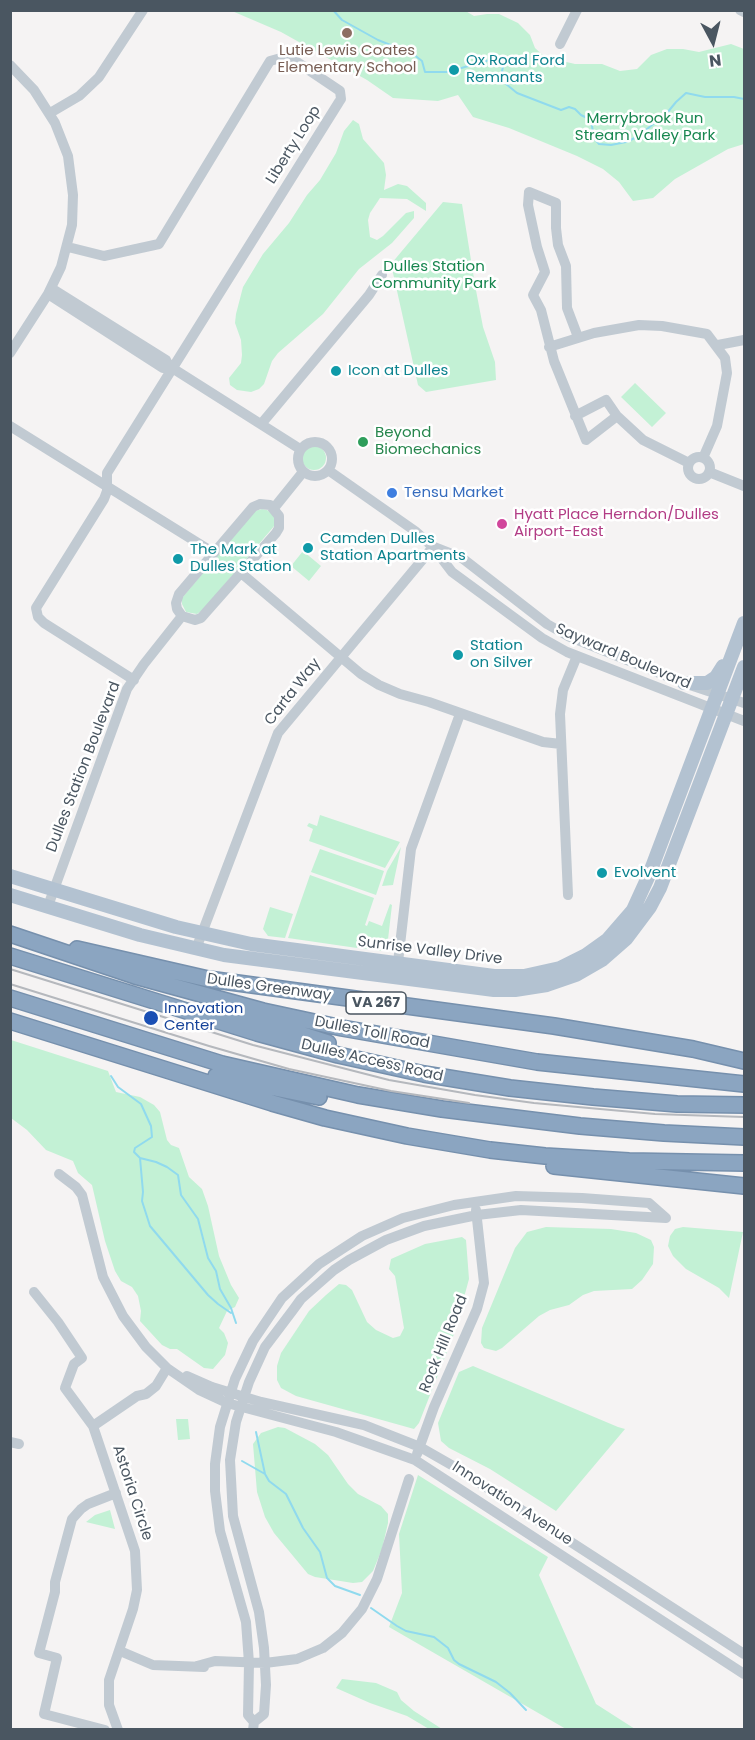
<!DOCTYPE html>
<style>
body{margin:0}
#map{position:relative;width:755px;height:1740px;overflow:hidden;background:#f5f3f3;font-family:Poppins,sans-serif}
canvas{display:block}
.frame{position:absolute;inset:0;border:12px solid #4a5661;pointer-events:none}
.north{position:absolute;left:683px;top:12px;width:60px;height:60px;-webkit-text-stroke:4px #fff;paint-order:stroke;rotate:173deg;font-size:16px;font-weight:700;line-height:24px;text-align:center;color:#4a5661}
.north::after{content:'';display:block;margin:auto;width:21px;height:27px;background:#4a5661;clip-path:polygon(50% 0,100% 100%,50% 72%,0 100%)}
</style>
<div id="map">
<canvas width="755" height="1740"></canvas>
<div class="frame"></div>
<div class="north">N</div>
</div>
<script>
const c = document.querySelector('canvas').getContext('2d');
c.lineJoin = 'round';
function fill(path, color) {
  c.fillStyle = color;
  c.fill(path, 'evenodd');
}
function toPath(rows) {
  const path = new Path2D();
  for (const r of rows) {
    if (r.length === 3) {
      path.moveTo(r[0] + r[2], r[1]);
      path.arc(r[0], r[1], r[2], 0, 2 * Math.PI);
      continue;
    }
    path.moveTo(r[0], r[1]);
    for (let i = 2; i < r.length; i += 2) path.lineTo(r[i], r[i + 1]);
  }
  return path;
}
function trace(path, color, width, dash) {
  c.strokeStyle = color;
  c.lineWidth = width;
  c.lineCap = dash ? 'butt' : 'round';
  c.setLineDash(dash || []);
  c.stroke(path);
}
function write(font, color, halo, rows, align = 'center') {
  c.font = font + ' Poppins,sans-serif';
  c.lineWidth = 5;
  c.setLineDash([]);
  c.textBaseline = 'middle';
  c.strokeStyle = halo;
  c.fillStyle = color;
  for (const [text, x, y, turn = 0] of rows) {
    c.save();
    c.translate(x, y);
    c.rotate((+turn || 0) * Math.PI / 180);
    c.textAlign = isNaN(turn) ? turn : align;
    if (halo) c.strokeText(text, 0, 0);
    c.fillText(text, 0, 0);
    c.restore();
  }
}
fill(toPath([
 [464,10,474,16,487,14,499,14,518,23,530,35,535,48,545,57,575,64,602,64,620,71,637,69,651,55,667,49,683,49,699,52,731,44,744,49,744,144,728,149,675,179,653,198,633,201,619,182,603,169,577,156,509,128,473,117,458,95,438,101,393,98,367,80,281,32,232,11],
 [353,120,359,124,363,139,384,163,386,175,384,190,398,184,407,186,426,203,426,211,407,199,380,198,370,213,368,220,370,237,377,240,383,236,406,213,414,211,414,218,392,243,359,269,323,314,278,353,272,361,264,384,259,389,251,392,237,390,230,385,229,378,241,363,242,355,241,340,235,323,236,314,243,287,263,254,289,223,307,195,320,180,336,153,344,131],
 [443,202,462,204,475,285,483,327,495,362,496,380,426,392,418,385,391,264],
 [635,383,666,413,652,427,621,397],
 [314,458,12],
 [262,509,267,510,275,516,275,525,203,610,197,614,186,612,182,604,182,598,255,511],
 [303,551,321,566,309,581,291,566],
 [320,815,400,842,385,868,309,841,313,829,307,826,309,823,317,826],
 [401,847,393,885,382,886,387,871],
 [320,849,384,871,376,895,311,872],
 [310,875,374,898,365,925,367,926,369,921,382,926,390,904,392,905,387,948,383,948,383,951,360,948,362,941,360,940,357,948,288,938],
 [270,907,293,914,285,938,268,936,263,929],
 [11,1040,108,1071,116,1092,140,1097,154,1105,160,1112,167,1140,171,1145,179,1148,189,1177,202,1189,208,1206,219,1256,231,1285,239,1298,235,1307,227,1311,219,1328,224,1333,228,1343,225,1355,213,1369,204,1368,177,1349,170,1349,162,1345,140,1321,141,1311,138,1296,132,1287,121,1281,115,1271,105,1241,92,1185,78,1173,73,1161,46,1150,27,1130,11,1118],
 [546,1227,611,1229,636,1233,651,1240,654,1247,653,1264,642,1280,632,1289,594,1291,583,1295,569,1305,550,1310,539,1316,502,1348,496,1351,484,1348,481,1343,482,1328,515,1248,527,1232],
 [683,1227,743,1232,729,1298,719,1288,686,1269,673,1256,668,1246,670,1236,675,1229],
 [462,1237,466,1240,469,1279,454,1334,419,1423,414,1429,296,1396,281,1388,277,1380,277,1366,281,1353,309,1311,326,1295,339,1284,346,1285,352,1290,367,1322,376,1330,393,1338,400,1336,404,1328,395,1276,389,1269,391,1259,425,1244],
 [473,1366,618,1427,625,1429,556,1511,490,1469,449,1448,441,1441,438,1423,459,1372],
 [176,1419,188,1419,190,1439,178,1440],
 [278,1427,285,1428,315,1444,328,1455,348,1484,358,1494,381,1506,388,1514,388,1523,382,1549,373,1571,362,1582,353,1583,315,1577,308,1574,274,1533,265,1517,257,1492,253,1444,261,1433],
 [418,1475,548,1557,539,1575,596,1704,635,1729,566,1729,389,1627,402,1593,399,1534],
 [110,1510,115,1529,86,1522,95,1515],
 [342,1679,376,1683,397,1692,401,1700,414,1711,442,1729,429,1729,407,1716,370,1703,336,1688]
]), '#c3f1d5');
trace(toPath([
 [333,10,342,20,378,40,413,54,422,61,425,72,447,72,497,58,504,63,502,71,506,84,517,93,561,110,569,107,575,109,581,115,591,120,594,138,599,144,611,145,626,142,637,137,667,113,676,102,686,93,705,97,734,97,744,99],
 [111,1076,118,1087,141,1104,151,1126,152,1137,135,1148,134,1152,140,1158,143,1192,142,1201,150,1226,208,1295,218,1304,231,1313],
 [140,1158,156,1162,167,1167,178,1175,181,1195,198,1219,208,1258,216,1271,220,1289,231,1308,236,1323],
 [256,1432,265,1474,269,1481,286,1494,303,1528,320,1552,327,1578,335,1586,360,1595],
 [242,1461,265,1474],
 [371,1608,397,1626,406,1631,434,1637,448,1648,454,1660,459,1664,496,1682,510,1693,526,1710]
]), '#90daee', 2);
const highway = toPath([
 [10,934,135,976,263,1011,342,1028,537,1062,744,1084],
 [77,949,208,979,554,1026,693,1049,744,1061],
 [10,956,257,1033,338,1055,424,1074,510,1088,593,1097,677,1104,744,1105],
 [10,998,222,1064,358,1095,442,1109,580,1126,664,1133,744,1137],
 [228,1011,328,1043],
 [10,1021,272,1103,325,1118,407,1136,490,1150,545,1156,629,1161,744,1163],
 [216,1076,319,1097],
 [554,1166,744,1186]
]);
trace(highway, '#7690ad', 18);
trace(toPath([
 [740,10,744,12],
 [560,44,577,10],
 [10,65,34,90,55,123,68,156,73,195,72,225,61,267,48,294,10,353],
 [50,113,79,96,99,77,143,10],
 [68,247,104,256,159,244,270,61,288,56,340,91,341,99,339,102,107,473,107,491,104,499,36,608,38,617,44,623,134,680],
 [51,288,166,360,169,366,300,449],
 [48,294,163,368,169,366],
 [578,337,567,308,566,266,558,245,556,228,556,203,529,192,528,205,537,247,545,272,533,295,541,310,554,361,586,440,617,416],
 [718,345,744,340],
 [549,347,594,333,639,325,662,326,707,334,725,358,727,373,717,426,703,458],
 [575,416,606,400,617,416,643,440,689,463],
 [262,423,369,295,382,275],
 [10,426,214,553],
 [315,459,17],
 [699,468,11],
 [328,470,415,531,433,547,452,572,542,638,567,652,744,721],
 [709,472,744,486],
 [260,504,270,505,279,516,279,528,276,533,201,618,195,620,182,616,177,609,176,603,179,594,253,507,260,504],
 [274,508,303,472],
 [434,547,462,558,547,624,568,636,684,683,744,703],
 [241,573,361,674,379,685,400,694,429,702,543,742,561,744],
 [568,895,560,714,563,690,577,656],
 [48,906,127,689,144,664,182,616],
 [196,949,278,733,433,547],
 [397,971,411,849,460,714],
 [59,1174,76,1187,82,1195,103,1277,123,1316,146,1347,167,1368,199,1390,227,1403,336,1432,415,1460,744,1674],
 [34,1292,58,1322,82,1358,74,1364,65,1388,93,1426,135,1551,137,1590,133,1609,109,1680,109,1705,118,1730],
 [187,1376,212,1387,261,1402,364,1425,420,1447,455,1467,744,1654],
 [93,1426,137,1396,146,1394,156,1386,167,1368],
 [10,1442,19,1444],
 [417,1454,434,1407,477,1309,484,1283,476,1210],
 [120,1651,153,1665,204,1667],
 [197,1666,215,1661,265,1663,297,1659,323,1648,342,1633,362,1609,377,1579,409,1479],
 [254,1722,248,1715,249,1663,246,1622,220,1531,215,1491,215,1464,220,1427,235,1379,253,1341,282,1298,319,1264,362,1236,403,1218,454,1205,516,1196,582,1198,649,1203,666,1218],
 [105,1730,44,1714,57,1658,39,1653,55,1592,55,1582,72,1519,81,1509,88,1504,116,1493],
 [253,1730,254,1722,264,1714,266,1685,264,1648,259,1612,233,1516,230,1460,236,1422,249,1382,265,1347,293,1310,301,1299,334,1270,349,1260,386,1240,424,1226,477,1215,521,1210,666,1218]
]), '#c1cad2', 10);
trace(toPath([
 [684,683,707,683,716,677,723,666],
 [10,876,176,927,251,944,494,976,524,976,560,968,586,955,607,940,633,910,649,875,744,623],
 [10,895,140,935,224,955,494,990,515,990,547,985,576,975,602,960,626,939,650,907,660,888,744,667]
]), '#b3c2d1', 14);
trace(highway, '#8ba5c1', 15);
trace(toPath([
 [10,969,253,1045,389,1080,475,1095,534,1103,655,1114,744,1117],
 [10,984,209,1046,289,1069,391,1091,469,1103]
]), '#b5b8bd', 2);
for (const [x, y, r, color] of [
 [347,33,6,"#8d6e63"],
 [454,70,6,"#0f9aa8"],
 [336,371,6,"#0f9aa8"],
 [363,442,6,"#2e9e5b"],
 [392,493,6,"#3f7fe0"],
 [502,524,6,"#d1479c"],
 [308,548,6,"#0f9aa8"],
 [178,559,6,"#0f9aa8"],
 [458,655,6,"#0f9aa8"],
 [602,873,6,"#0f9aa8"],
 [151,1018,8,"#1a4fb4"]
]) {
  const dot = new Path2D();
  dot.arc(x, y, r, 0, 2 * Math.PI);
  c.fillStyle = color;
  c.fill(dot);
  trace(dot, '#fff', 2);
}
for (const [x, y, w] of [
 [376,1003,60]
]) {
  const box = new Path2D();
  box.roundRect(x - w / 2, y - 11, w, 22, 4.5);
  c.fillStyle = '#fff';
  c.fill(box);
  trace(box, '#4a5661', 1.5);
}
write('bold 14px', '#4a5661', null, [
 ["VA 267",376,1003]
]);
write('15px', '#785e54', '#fff', [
 ["Lutie Lewis Coates",347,51],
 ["Elementary School",347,68]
]);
write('15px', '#0d838f', '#fff', [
 ["Ox Road Ford",466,61],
 ["Remnants",466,78],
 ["Icon at Dulles",348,371],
 ["Camden Dulles",320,539],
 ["Station Apartments",320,556],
 ["The Mark at",190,550],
 ["Dulles Station",190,567],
 ["Station",470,646],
 ["on Silver",470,663],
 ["Evolvent",614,873]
], 'left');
write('15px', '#17864f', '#fff', [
 ["Merrybrook Run",645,119],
 ["Stream Valley Park",645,136],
 ["Dulles Station",434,267],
 ["Community Park",434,284]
]);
write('15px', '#4a5661', '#fff', [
 ["Liberty Loop",294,145,-58],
 ["Sayward Boulevard",623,657,23],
 ["Carta Way",293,692,-52],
 ["Dulles Station Boulevard",84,767,-69],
 ["Sunrise Valley Drive",430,951,7],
 ["Dulles Greenway",269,988,8],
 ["Dulles Toll Road",372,1033,11],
 ["Dulles Access Road",372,1061,13],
 ["Rock Hill Road",444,1344,-68],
 ["Astoria Circle",132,1493,72],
 ["Innovation Avenue",512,1504,33]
]);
write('15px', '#27864d', '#fff', [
 ["Beyond",375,433],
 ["Biomechanics",375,450]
], 'left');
write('15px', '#366cbe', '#fff', [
 ["Tensu Market",404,493]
], 'left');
write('15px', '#b23c85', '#fff', [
 ["Hyatt Place Herndon/Dulles",514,515],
 ["Airport-East",514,532]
], 'left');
write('15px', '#164399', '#fff', [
 ["Innovation",164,1009],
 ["Center",164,1026]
], 'left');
</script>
